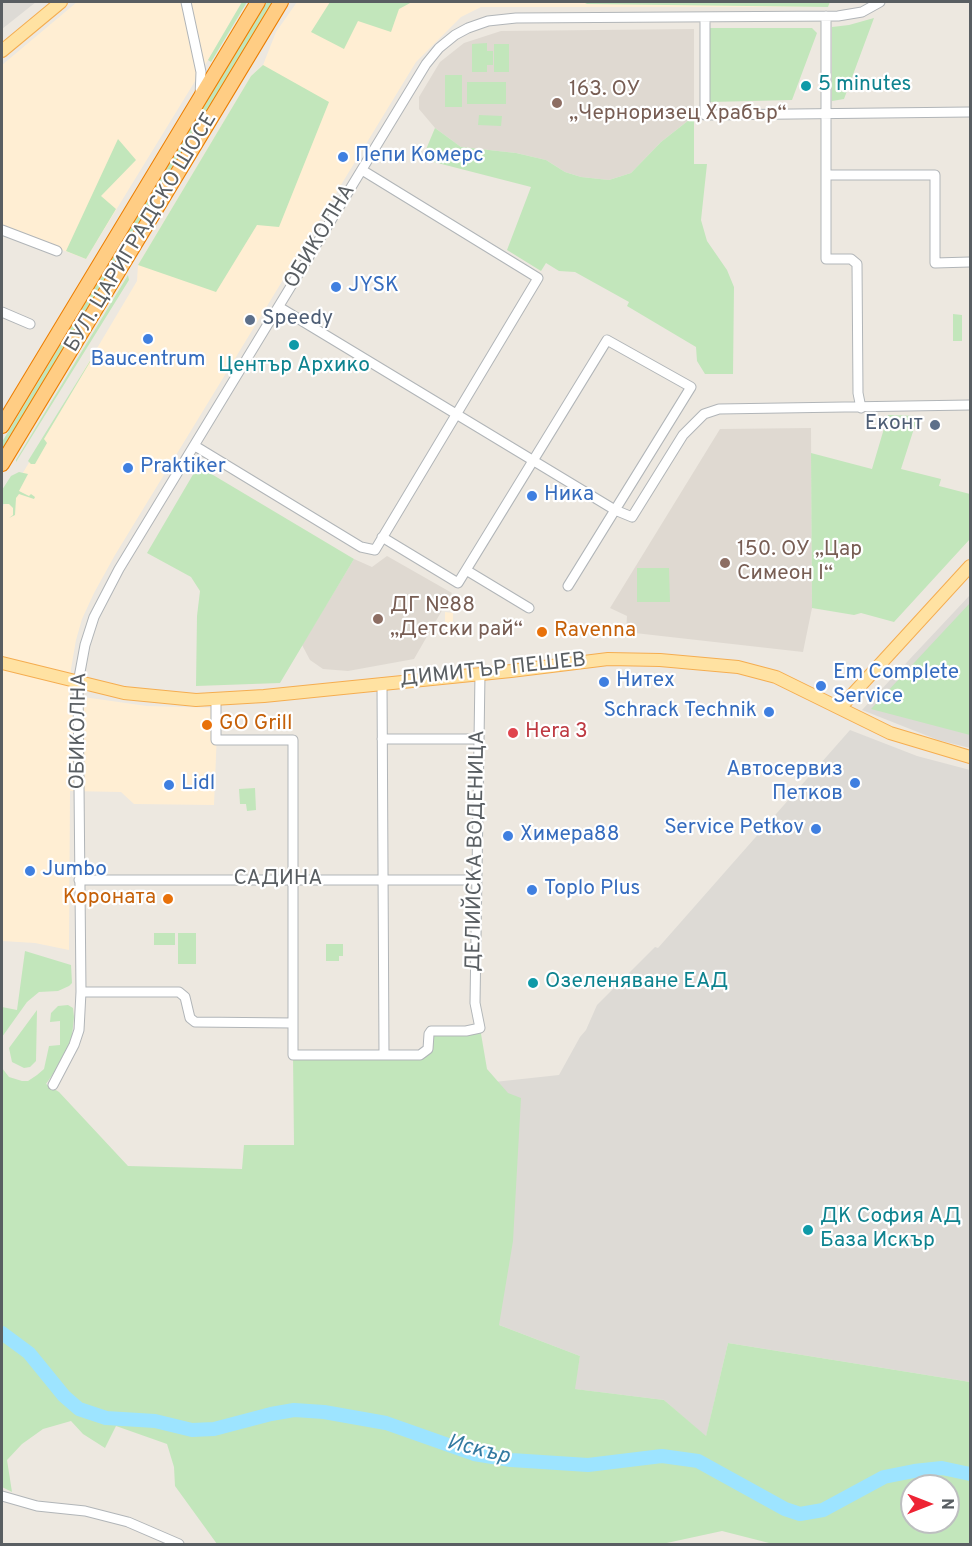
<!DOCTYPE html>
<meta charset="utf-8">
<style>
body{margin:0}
#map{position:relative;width:972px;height:1546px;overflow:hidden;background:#ede8e0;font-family:Overpass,sans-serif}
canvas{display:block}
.frame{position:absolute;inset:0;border:3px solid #595e62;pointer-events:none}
.north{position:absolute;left:900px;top:1474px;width:60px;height:60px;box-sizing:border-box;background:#fff;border:2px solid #bdbfc0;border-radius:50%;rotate:90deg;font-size:16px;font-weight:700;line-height:24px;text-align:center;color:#595e62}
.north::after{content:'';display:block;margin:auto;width:21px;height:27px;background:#ee2434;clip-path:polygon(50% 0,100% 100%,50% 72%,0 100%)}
</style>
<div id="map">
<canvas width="972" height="1546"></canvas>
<div class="frame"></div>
<div class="north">N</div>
</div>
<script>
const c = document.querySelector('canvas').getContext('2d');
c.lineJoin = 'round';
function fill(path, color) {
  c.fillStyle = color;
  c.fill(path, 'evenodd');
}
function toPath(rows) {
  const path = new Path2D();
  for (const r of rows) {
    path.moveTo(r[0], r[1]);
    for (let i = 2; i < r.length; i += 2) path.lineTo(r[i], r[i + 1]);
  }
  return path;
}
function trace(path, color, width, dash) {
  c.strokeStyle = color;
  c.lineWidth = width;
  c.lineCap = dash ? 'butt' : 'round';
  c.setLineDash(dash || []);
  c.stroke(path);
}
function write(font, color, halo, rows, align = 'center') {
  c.font = font + ' Overpass,sans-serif';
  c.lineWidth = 4.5;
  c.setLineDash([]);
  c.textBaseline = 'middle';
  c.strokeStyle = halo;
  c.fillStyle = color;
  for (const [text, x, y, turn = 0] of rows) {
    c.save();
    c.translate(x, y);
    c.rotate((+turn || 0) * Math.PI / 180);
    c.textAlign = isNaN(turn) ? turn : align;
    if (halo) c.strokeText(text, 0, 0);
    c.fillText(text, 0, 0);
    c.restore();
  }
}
fill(toPath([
 [77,2,242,2,208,60,86,259,2,227,2,65],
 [297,2,830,2,828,7,481,7,461,17,416,62,115,555,94,593,82,619,76,640,71,669,69,695,147,706,218,708,214,805,134,804,121,792,70,791,69,950,35,943,2,941,2,508,137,281,138,265,251,76,263,65,276,32],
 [445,612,453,613,453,637,445,637]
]), '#ffeed3');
fill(toPath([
 [2,2,36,2,2,29],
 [970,595,970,748,938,740,862,710],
 [850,730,917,756,970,770,970,1382,728,1343,706,1437,664,1400,574,1389,580,1356,499,1325,485,1083,559,1075,580,1037,586,1030,597,1005,655,947,658,948]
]), '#dddad5');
fill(toPath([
 [694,29,694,116,661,142,631,173,609,180,581,177,565,172,546,160,516,153,461,147,435,128,419,109,419,97,440,62,464,43,501,31],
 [811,428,812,608,803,652,626,632,627,616,610,608,720,429],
 [387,556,452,593,414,659,348,671,323,669,310,660,302,645,354,559,372,567]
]), '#dfd9d1');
fill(toPath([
 [242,2,247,2,211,62,208,60],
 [267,2,274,2,2,453,2,442],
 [330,2,412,2,399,9,391,32,358,21,344,49,311,32],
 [583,2,830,2,828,7,587,4],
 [874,18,844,99,832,101,832,27,849,25],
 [709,28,812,28,817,33,792,100,710,102],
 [487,43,487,51,493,51,493,65,487,65,487,72,472,72,472,44],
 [494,44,509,44,509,72,494,72],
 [263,65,329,102,279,227,257,225,216,292,138,265,251,76],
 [445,75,462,75,462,107,445,107],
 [467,82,506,82,506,104,467,104],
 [479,115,502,116,501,126,478,125],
 [694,116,694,164,707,164,701,220,707,241,727,270,734,287,733,374,705,374,697,361,696,347,627,306,629,302,575,272,559,271,546,263,541,271,507,250,531,187,422,159,435,128,461,147,516,153,546,160,565,172,581,177,609,180,631,173,661,142],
 [118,139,136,160,101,196,116,209,86,259,66,251],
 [128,275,129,280,16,462,16,460],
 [953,314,962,315,962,341,953,341],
 [93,356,99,357,97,359,93,357,44,439,47,443,35,464,31,464,28,461],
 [888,415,918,416,901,469,941,479,939,486,970,494,970,539,894,622,861,613,854,615,812,608,811,453,872,469],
 [198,466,354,559,280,683,196,686,197,616,200,591,191,577,147,553],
 [19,472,28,474,19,491,29,496,31,494,35,497,34,499,19,494,16,498,15,515,9,518,13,515,13,508,9,504,2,504,2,490,11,476],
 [637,568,669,568,670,602,637,602],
 [970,603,970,735,871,709],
 [255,788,256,810,247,811,246,804,240,804,239,789],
 [154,933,175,933,175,945,154,945],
 [178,933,196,933,196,964,178,964],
 [326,944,343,944,343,956,339,956,339,961,326,961],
 [25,951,71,965,72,983,69,986,58,991,39,992,27,1002,2,1037,2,1007,17,1010],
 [68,1005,73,1008,74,1017,72,1036,62,1061,46,1084,59,1092,128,1166,242,1169,244,1145,294,1145,293,1055,420,1055,428,1049,429,1034,480,1028,487,1069,508,1093,521,1098,513,1241,499,1325,580,1356,575,1389,664,1400,706,1436,728,1343,970,1382,970,1544,773,1544,722,1531,662,1544,217,1544,175,1486,174,1467,167,1444,116,1426,105,1448,83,1434,71,1421,43,1429,22,1444,7,1460,12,1492,2,1487,2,1068,9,1077,22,1081,28,1081,37,1075,44,1069,49,1046,60,1045,60,1021,50,1022,51,1013,58,1006],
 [912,1486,948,1486,948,1522,912,1522],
 [37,1010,36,1061,30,1067,24,1068,12,1062,9,1048]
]), '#c2e6bb');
trace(toPath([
 [2,1333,29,1353,64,1396,79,1409,106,1418,155,1421,192,1430,214,1429,271,1414,294,1410,324,1412,386,1423,474,1454,511,1460,588,1465,662,1456,698,1461,785,1509,800,1514,823,1510,884,1477,914,1471,942,1468,970,1474]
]), '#9de4ff', 14);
const minor = toPath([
 [186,2,201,72,200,97],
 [826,16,826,259,851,259,857,264,858,393,861,408],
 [705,18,705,115,970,112],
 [826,175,935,175,935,263,970,262],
 [2,230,57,251],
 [279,307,615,510,632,517,683,435,704,414,719,409,970,405],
 [2,312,30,324],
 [195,446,361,547,375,550,538,278,362,170],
 [382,537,458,583,607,340,691,387,568,586],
 [466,570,529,608],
 [382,683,384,1055],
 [216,699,216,740,293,740,293,1055,420,1055,428,1049,429,1034,431,1031,466,1031,480,1028,475,1003,480,674],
 [382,739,479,739],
 [79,880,476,880],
 [81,992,179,992,185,997,190,1018,195,1022,292,1023],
 [53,1085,74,1045,79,1030,81,992,78,683,85,645,94,617,119,569,426,64,439,48,455,35,468,28,488,21,516,18,838,16,862,12,880,2],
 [2,1496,37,1506,85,1511,128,1522,179,1544]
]);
const major = toPath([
 [2,51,61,2],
 [2,663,124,693,196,700,264,696,511,671,608,659,660,660,738,667,776,677,890,733,970,757],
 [840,708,970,566]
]);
const highway = toPath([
 [2,426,258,2],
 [2,464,281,2]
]);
trace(minor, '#b1b5b8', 11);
trace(major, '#f5ad50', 14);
trace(highway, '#ec7e00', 16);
trace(minor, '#fff', 9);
trace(major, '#ffe2a2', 12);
trace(highway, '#ffcd84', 14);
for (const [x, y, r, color] of [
 [806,86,6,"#0f9aa8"],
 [557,103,6,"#8d6e63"],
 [343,157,6,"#3f7fe0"],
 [336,287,6,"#3f7fe0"],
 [250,320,6,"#5c6f8a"],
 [148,339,6,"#3f7fe0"],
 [294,345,6,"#0f9aa8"],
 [935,425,6,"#5c6f8a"],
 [128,468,6,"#3f7fe0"],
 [532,496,6,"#3f7fe0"],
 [725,563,6,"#8d6e63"],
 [378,619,6,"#8d6e63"],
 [542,632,6,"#e8710a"],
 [604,682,6,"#3f7fe0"],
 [821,686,6,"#3f7fe0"],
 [769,712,6,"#3f7fe0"],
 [207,725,6,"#e8710a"],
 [513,733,6,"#e0444e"],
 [855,783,6,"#3f7fe0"],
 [169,785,6,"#3f7fe0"],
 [816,829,6,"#3f7fe0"],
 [508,836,6,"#3f7fe0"],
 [30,871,6,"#3f7fe0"],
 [532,890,6,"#3f7fe0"],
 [168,899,6,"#e8710a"],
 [533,983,6,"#0f9aa8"],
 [808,1230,6,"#0f9aa8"]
]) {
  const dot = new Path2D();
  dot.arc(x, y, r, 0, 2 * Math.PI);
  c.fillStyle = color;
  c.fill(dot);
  trace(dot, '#fff', 2);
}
write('21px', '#0d838f', '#fff', [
 ["5 minutes",818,86],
 ["Център Архико",294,367,"center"],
 ["Озеленяване ЕАД",545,983],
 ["ДК София АД",820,1218],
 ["База Искър",820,1242]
], 'left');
write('21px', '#785e54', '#fff', [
 ["163. ОУ",569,91],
 ["„Черноризец Храбър“",569,115],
 ["150. ОУ „Цар",737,551],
 ["Симеон I“",737,575],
 ["ДГ №88",390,607],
 ["„Детски рай“",390,631]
], 'left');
write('21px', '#366cbe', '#fff', [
 ["Пепи Комерс",355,157],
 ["JYSK",348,287],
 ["Baucentrum",148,361,"center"],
 ["Praktiker",140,468],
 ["Ника",544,496],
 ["Em Complete",833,674],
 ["Service",833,698],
 ["Нитех",616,682],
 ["Schrack Technik",757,712,"right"],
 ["Автосервиз",843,771,"right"],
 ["Петков",843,795,"right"],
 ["Lidl",181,785],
 ["Service Petkov",804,829,"right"],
 ["Химера88",520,836],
 ["Jumbo",42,871],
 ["Toplo Plus",544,890]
], 'left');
write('21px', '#595e62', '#fff', [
 ["БУЛ. ЦАРИГРАДСКО ШОСЕ",142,233,-59],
 ["ОБИКОЛНА",321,237,-59],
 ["ДИМИТЪР ПЕШЕВ",493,671,-6],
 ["ОБИКОЛНА",80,731,-89],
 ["ДЕЛИЙСКА ВОДЕНИЦА",477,851,-89],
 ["САДИНА",278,880]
]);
write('21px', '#4e5e75', '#fff', [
 ["Speedy",262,320],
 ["Еконт",923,425,"right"]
], 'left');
write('21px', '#c56008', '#fff', [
 ["Ravenna",554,632],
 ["GO Grill",219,725],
 ["Короната",156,899,"right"]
], 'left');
write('21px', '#be3a42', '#fff', [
 ["Hera 3",525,733]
], 'left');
write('italic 22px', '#347ba2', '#fff', [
 ["Искър",478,1451,14]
]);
</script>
